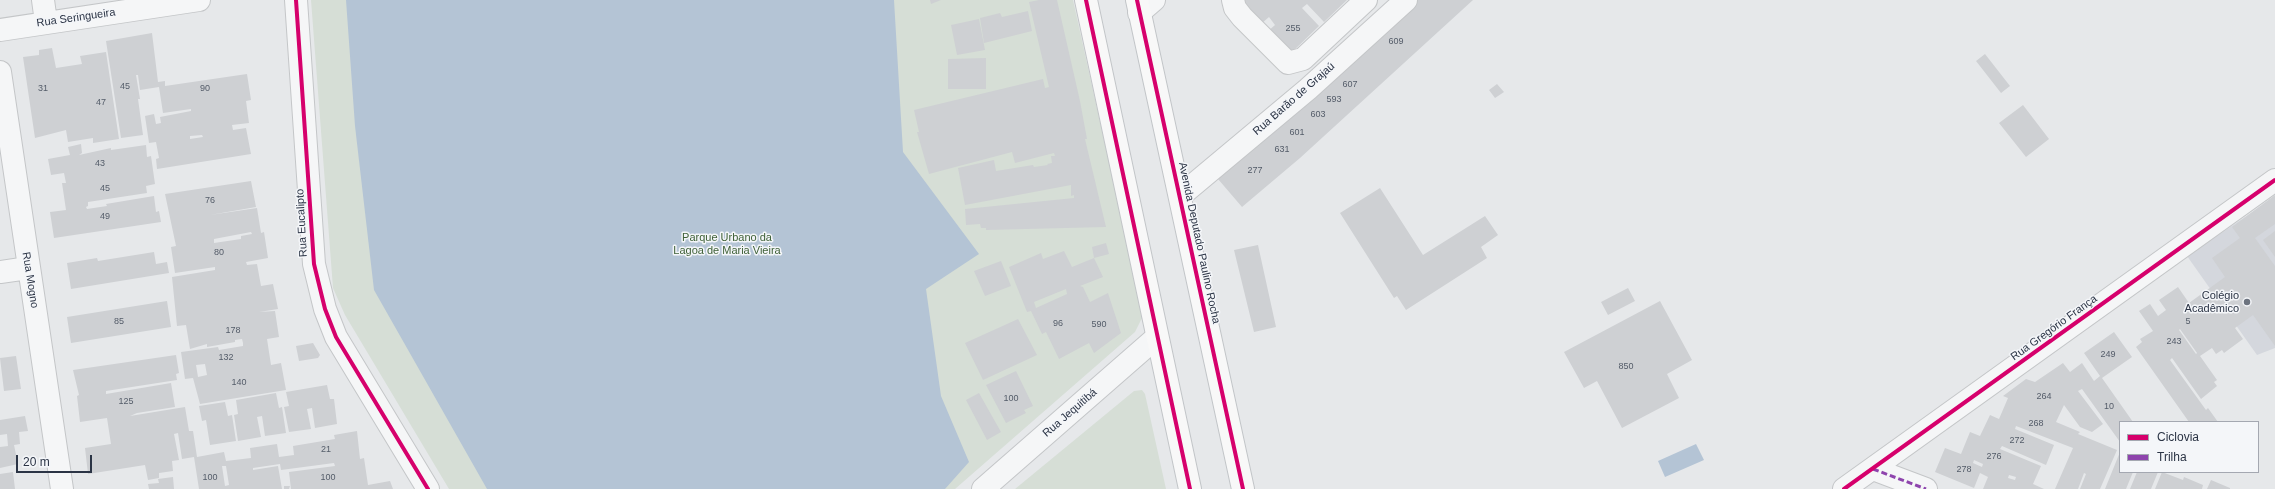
<!DOCTYPE html>
<meta charset="utf-8">
<style>
body{margin:0}
#map{position:relative;width:2275px;height:489px;overflow:hidden;background:#e6e8ea;font-family:Arial,sans-serif}
canvas{display:block}
.legend{position:absolute;left:2119px;top:421px;width:140px;height:52px;box-sizing:border-box;background:#f4f6f9;border:1px solid #a4a8b1;margin:0;padding:5px 7px;list-style:none;font-size:12px;color:#2b3445}
.legend li{display:flex;align-items:center;gap:8px;height:20px}
.legend b{width:20px;border:1px solid #a4a8b1}
.scale{position:absolute;left:16px;top:455px;width:76px;height:18px;box-sizing:border-box;border:2px solid #2b3445;border-top:0;padding-left:5px;font-size:12px;line-height:14px;white-space:nowrap;color:#2b3445;-webkit-text-stroke:3px #f4f6f9;paint-order:stroke}
</style>
<div id="map">
<canvas width="2275" height="489"></canvas>
<ul class="legend">
<li><b style="height:5px;background:#d6006c"></b>Ciclovia</li>
<li><b style="height:5px;background:#8e44ad"></b>Trilha</li>
</ul>
<div class="scale">20 m</div>
</div>
<script>
const c = document.querySelector('canvas').getContext('2d');
c.lineJoin = 'round';
function fill(path, color) {
  c.fillStyle = color;
  c.fill(path, 'evenodd');
}
function toPath(rows) {
  const path = new Path2D();
  for (const r of rows) {
    path.moveTo(r[0], r[1]);
    for (let i = 2; i < r.length; i += 2) path.lineTo(r[i], r[i + 1]);
  }
  return path;
}
function trace(path, color, width, dash) {
  c.strokeStyle = color;
  c.lineWidth = width;
  c.lineCap = dash ? 'butt' : 'round';
  c.setLineDash(dash || []);
  c.stroke(path);
}
function write(font, color, halo, rows, align = 'center') {
  c.font = font + ' Arial,sans-serif';
  c.lineWidth = 3;
  c.setLineDash([]);
  c.textBaseline = 'middle';
  c.strokeStyle = halo;
  c.fillStyle = color;
  for (const [text, x, y, turn = 0] of rows) {
    c.save();
    c.translate(x, y);
    c.rotate((+turn || 0) * Math.PI / 180);
    c.textAlign = isNaN(turn) ? turn : align;
    if (halo) c.strokeText(text, 0, 0);
    c.fillText(text, 0, 0);
    c.restore();
  }
}
fill(toPath([
 [2275,197,2275,348,2257,355,2187,256]
]), '#d4d7dd');
fill(toPath([
 [311,0,1073,0,1143,316,1135,332,955,489,449,489,345,315,333,288],
 [1142,390,1145,394,1166,489,1015,489,1134,391]
]), '#d6ded6');
fill(toPath([
 [346,0,894,0,903,152,979,254,926,289,941,396,969,462,945,489,487,489,374,290,355,126],
 [1696,444,1704,460,1665,477,1658,461]
]), '#b4c4d5');
fill(toPath([
 [930,0,941,0,931,4],
 [1039,0,1057,0,1080,101,1087,139,1085,139,1106,227,986,230,986,228,981,228,980,224,966,225,965,209,1074,198,1074,195,1071,196,1071,185,965,205,958,168,994,160,996,171,1033,165,1034,167,1048,165,1047,164,1052,163,1051,156,1055,156,1054,153,1015,163,1012,152,929,174,917,132,919,132,914,110,1043,79,1045,88,1049,87,1029,2],
 [1242,0,1347,0,1324,22,1307,4,1302,8,1319,26,1289,55,1267,32,1275,25,1269,17,1261,24],
 [1414,0,1473,0,1300,158,1242,207,1218,179],
 [1028,11,1032,31,984,43,980,18,1000,13,1002,17],
 [979,19,985,50,957,55,951,25],
 [152,33,158,82,165,81,165,86,247,74,251,100,246,101,249,123,232,125,233,130,246,128,251,154,157,169,156,159,159,158,156,142,149,143,145,116,154,114,156,124,161,123,160,117,191,111,191,109,163,113,159,87,140,90,138,75,136,75,140,99,138,99,143,135,121,138,106,41],
 [202,135,203,137,190,139,190,136],
 [52,48,56,68,82,64,80,56,106,52,119,139,93,143,93,138,68,142,66,130,35,138,23,57,39,55,39,50],
 [1985,54,2010,86,2001,93,1976,61],
 [986,58,986,89,948,89,948,59],
 [1497,84,1504,92,1495,98,1489,90],
 [2023,105,2049,139,2026,157,1999,123],
 [81,144,82,153,79,155,111,148,111,150,146,145,147,157,151,156,155,184,146,186,147,193,88,202,88,206,86,207,87,209,107,206,106,204,154,196,156,212,159,211,161,222,54,238,50,212,66,210,62,183,66,183,64,173,51,175,48,159,70,155,68,147],
 [251,181,256,207,210,215,257,208,261,233,264,232,268,258,246,262,247,265,257,264,261,286,273,284,278,309,259,312,275,311,279,337,267,339,271,365,281,363,286,390,200,404,193,378,185,379,181,352,218,347,219,350,243,346,243,343,242,339,235,340,235,342,207,347,207,344,190,349,186,325,177,326,172,277,215,270,215,267,175,273,171,247,176,246,165,194],
 [251,232,252,234,241,236,241,239,214,243,214,239],
 [205,364,207,375,198,377,196,365],
 [1380,188,1423,255,1485,216,1498,235,1481,247,1487,258,1406,310,1397,296,1394,298,1340,213],
 [2275,195,2275,224,2255,238,2275,266,2275,346,2253,315,2235,328,2243,339,2224,353,2222,350,2216,354,2212,348,2200,356,2217,380,2214,382,2217,386,2201,399,2172,358,2170,360,2206,410,2208,408,2218,422,2189,422,2136,347,2142,342,2140,339,2153,331,2139,311,2150,304,2158,316,2166,310,2159,300,2178,287,2189,303,2225,277,2212,258,2240,238,2232,227],
 [2180,329,2197,353,2196,354,2179,330],
 [2275,231,2275,257,2263,240],
 [1106,243,1109,254,1094,258,1092,247],
 [1258,245,1276,327,1254,332,1234,250],
 [1064,251,1072,267,1094,258,1103,277,1080,286,1083,287,1090,302,1108,293,1121,333,1094,353,1089,343,1059,359,1046,332,1042,334,1031,311,1027,312,1009,267,1041,253,1043,259],
 [1066,289,1067,294,1036,308,1034,302],
 [154,252,156,264,167,262,169,273,71,289,67,263,97,258,98,261],
 [1001,261,1011,286,985,296,974,271],
 [1628,288,1635,301,1608,315,1601,302],
 [167,301,171,327,71,343,67,317],
 [1660,301,1692,360,1667,374,1679,398,1622,428,1597,381,1584,388,1564,352],
 [1018,319,1037,355,983,380,965,343],
 [2114,332,2132,357,2102,378,2133,422,2120,422,2120,442,2082,389,2078,391,2103,424,2092,432,2080,427,2064,405,2056,422,2080,432,2078,434,2117,450,2100,489,2080,489,2086,474,2084,473,2078,489,2055,489,2073,448,2016,426,2015,429,2054,445,2046,465,2002,446,2000,449,2041,466,2033,484,2044,489,1983,489,1988,477,1980,473,1974,488,1935,472,1945,448,1961,454,1970,432,1980,436,1990,415,1999,419,2008,398,2003,396,2026,379,2035,382,2063,363,2070,372,2082,363,2094,381,2100,376,2084,353],
 [1974,460,1983,464,1982,467,1973,463],
 [2009,475,2016,477,2015,480,2008,478],
 [313,343,320,355,318,358,299,361,296,346],
 [176,355,179,373,176,374,177,380,106,391,106,394,171,383,175,407,137,413,130,416,185,407,189,431,193,431,197,457,224,452,226,461,251,458,250,448,277,444,279,457,294,455,293,446,335,439,334,435,357,431,360,459,364,458,368,485,390,481,393,489,291,489,289,472,335,466,334,463,281,470,280,464,253,468,253,470,278,466,282,489,199,489,194,457,182,459,178,433,174,434,179,460,172,461,173,471,159,473,159,478,148,480,145,465,88,474,85,448,111,444,107,418,80,422,77,396,79,395,73,370],
 [222,466,226,466,229,485,225,486],
 [16,356,21,389,4,391,0,358],
 [1016,371,1033,406,1024,410,1026,413,1006,423,986,385],
 [327,385,330,399,334,399,337,424,315,428,312,408,307,409,311,429,289,432,284,407,289,406,286,392],
 [276,393,279,408,282,407,286,433,265,436,262,416,257,417,261,437,238,441,234,415,238,414,236,400],
 [979,393,1001,432,987,440,966,400],
 [225,402,228,416,232,415,236,441,210,445,206,420,202,421,199,406],
 [25,416,28,431,19,432,20,444,14,445,18,464,0,468,0,447,8,446,7,434,0,435,0,420],
 [2120,452,2120,472,2133,472,2126,489,2105,489],
 [13,472,15,489,0,489,0,474],
 [2137,472,2158,472,2151,489,2130,489],
 [2162,472,2183,480,2184,477,2203,485,2202,489,2155,489],
 [173,477,174,489,149,489,148,484,159,483,158,479],
 [2211,480,2230,488,2230,489,2207,489],
 [284,486,290,486,289,489,284,489]
]), '#ced0d3');
const minor = toPath([
 [43,0,46,22],
 [296,0,314,264,325,309,336,337,428,489],
 [1233,0,1235,8,1242,17,1288,63,1303,59,1366,0],
 [1139,13,1154,0],
 [0,30,199,0],
 [0,72,62,489],
 [1180,196,1308,89,1406,0],
 [0,272,28,268],
 [1873,469,1926,489],
 [983,489,1157,337],
 [1844,489,2275,180]
]);
const major = toPath([
 [1086,0,1190,489],
 [1137,0,1243,489]
]);
trace(minor, '#c4c6c8', 24);
trace(major, '#c2c5c8', 24);
trace(minor, '#f5f6f7', 22);
trace(major, '#f8f8f8', 22);
trace(toPath([
 [1873,469,1926,489]
]), '#8e44ad', 3, [6, 3]);
trace(toPath([
 [296,0,314,264,325,309,336,337,428,489],
 [1086,0,1190,489],
 [1137,0,1243,489],
 [1844,489,2275,180]
]), '#d6006c', 4);
for (const [x, y, r, color] of [
 [2247,302,4,"#6c737f"]
]) {
  const dot = new Path2D();
  dot.arc(x, y, r, 0, 2 * Math.PI);
  c.fillStyle = color;
  c.fill(dot);
  trace(dot, '#f4f6f9', 1.5);
}
write('9px', '#545c69', null, [
 ["255",1293,29],
 ["609",1396,42],
 ["607",1350,85],
 ["45",125,87],
 ["31",43,89],
 ["90",205,89],
 ["593",1334,100],
 ["47",101,103],
 ["603",1318,115],
 ["601",1297,133],
 ["631",1282,150],
 ["43",100,164],
 ["277",1255,171],
 ["45",105,189],
 ["76",210,201],
 ["49",105,217],
 ["80",219,253],
 ["85",119,322],
 ["5",2188,322],
 ["96",1058,324],
 ["590",1099,325],
 ["178",233,331],
 ["243",2174,342],
 ["249",2108,355],
 ["132",226,358],
 ["850",1626,367],
 ["140",239,383],
 ["264",2044,397],
 ["100",1011,399],
 ["125",126,402],
 ["10",2109,407],
 ["268",2036,424],
 ["272",2017,441],
 ["21",326,450],
 ["276",1994,457],
 ["278",1964,470],
 ["100",210,478],
 ["100",328,478]
]);
write('11px', '#2b3445', '#f4f6f9', [
 ["Rua Seringueira",76,18,-8],
 ["Rua Barão de Grajaú",1294,99,-41],
 ["Rua Eucalipto",302,223,-93],
 ["Avenida Deputado Paulino Rocha",1199,243,78],
 ["Rua Mogno",30,280,81],
 ["Rua Gregório França",2054,328,-36],
 ["Rua Jequitibá",1070,413,-41]
]);
write('11px', '#3f6138', '#f4f6f9', [
 ["Parque Urbano da",727,238],
 ["Lagoa de Maria Vieira",727,251]
]);
write('11px', '#2b3445', '#f4f6f9', [
 ["Colégio",2239,296],
 ["Acadêmico",2239,309]
], 'right');
</script>
